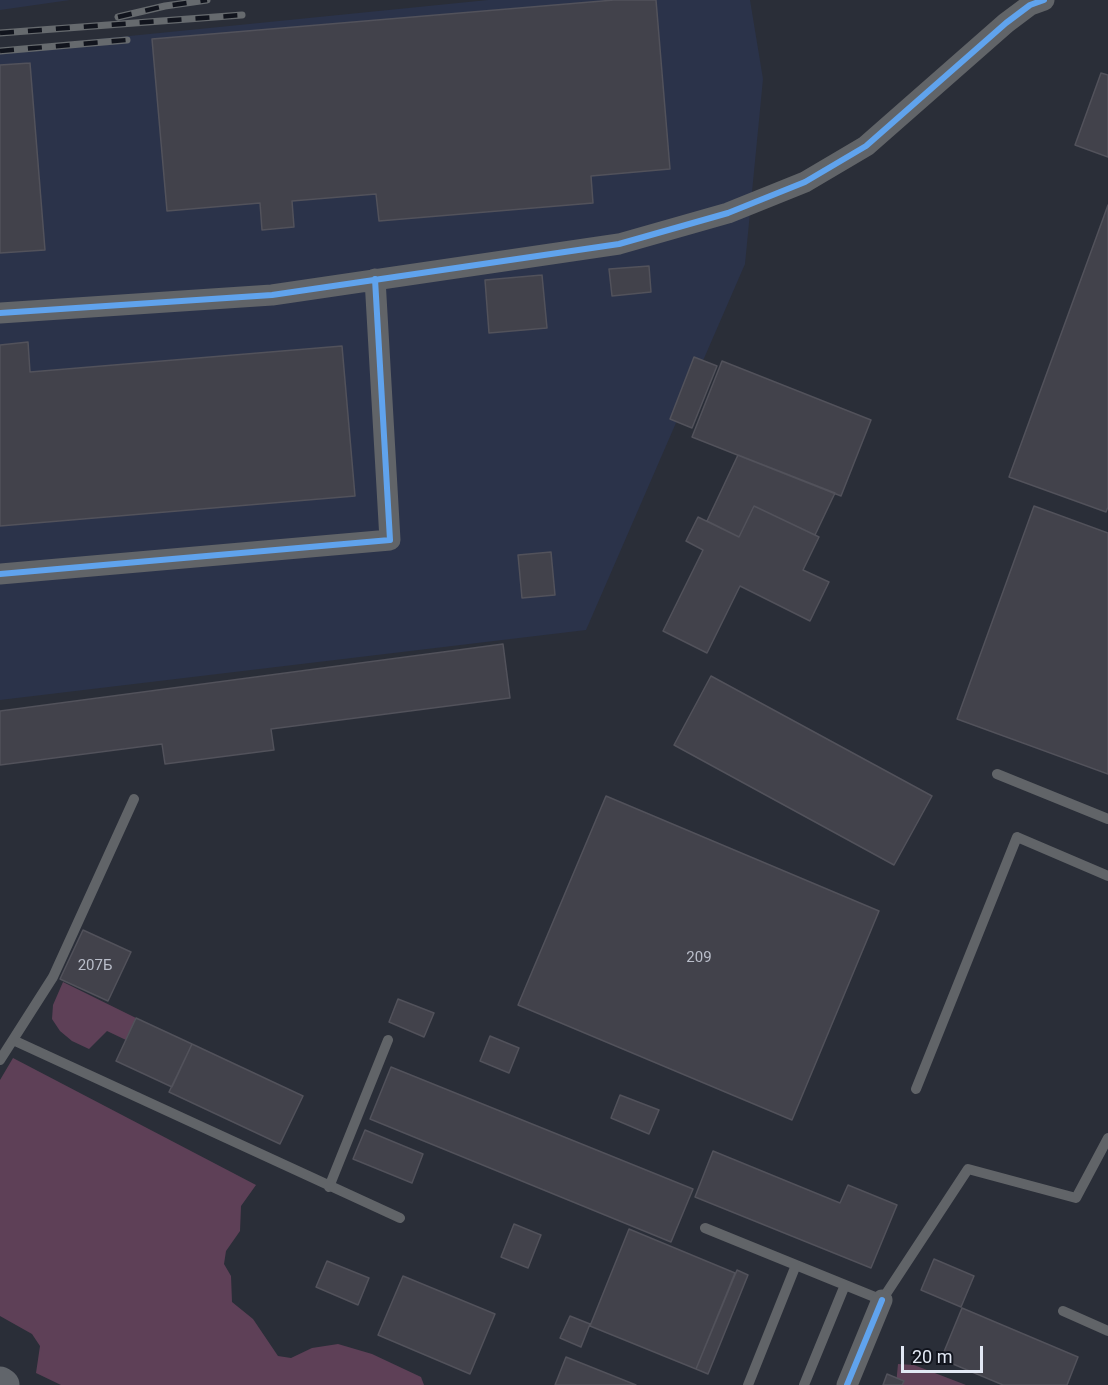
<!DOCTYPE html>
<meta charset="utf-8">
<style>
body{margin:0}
#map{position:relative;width:1108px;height:1385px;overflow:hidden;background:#2a2e38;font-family:Roboto,sans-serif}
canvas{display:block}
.scale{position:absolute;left:901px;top:1346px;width:82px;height:27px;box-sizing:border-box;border:3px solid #e2e8f4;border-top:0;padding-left:8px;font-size:18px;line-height:21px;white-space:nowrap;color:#e2e8f4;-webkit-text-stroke:4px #11141d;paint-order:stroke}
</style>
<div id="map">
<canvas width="1108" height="1385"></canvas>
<div class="scale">20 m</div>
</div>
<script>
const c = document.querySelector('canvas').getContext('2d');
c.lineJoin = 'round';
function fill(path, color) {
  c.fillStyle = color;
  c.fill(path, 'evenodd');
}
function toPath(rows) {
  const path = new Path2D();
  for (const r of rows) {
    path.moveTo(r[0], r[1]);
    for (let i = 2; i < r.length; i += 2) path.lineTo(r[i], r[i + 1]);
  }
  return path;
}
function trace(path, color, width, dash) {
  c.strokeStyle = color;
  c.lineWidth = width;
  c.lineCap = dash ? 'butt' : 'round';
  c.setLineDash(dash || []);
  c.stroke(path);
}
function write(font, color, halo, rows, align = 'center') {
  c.font = font + ' Roboto,sans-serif';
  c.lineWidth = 6;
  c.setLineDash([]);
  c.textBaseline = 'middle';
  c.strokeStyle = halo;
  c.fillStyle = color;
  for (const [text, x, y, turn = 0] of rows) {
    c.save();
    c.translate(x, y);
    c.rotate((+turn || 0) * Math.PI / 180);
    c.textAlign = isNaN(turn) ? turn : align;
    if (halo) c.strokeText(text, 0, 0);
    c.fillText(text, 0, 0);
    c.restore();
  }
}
fill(toPath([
 [0,0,70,0,0,10],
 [488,0,750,0,763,79,745,264,586,630,0,700,0,49]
]), '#2b334a');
fill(toPath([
 [63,982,136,1018,126,1040,107,1031,89,1049,72,1041,60,1031,52,1019,53,1005],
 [13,1058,256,1185,241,1206,240,1231,226,1251,224,1264,231,1276,232,1302,253,1319,278,1356,291,1358,312,1348,338,1344,372,1354,421,1377,424,1385,61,1385,36,1373,40,1346,32,1334,0,1316,0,1080],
 [898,1364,914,1365,966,1385,896,1385]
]), '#5e4057');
const building = toPath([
 [614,0,656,0,670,169,591,176,593,203,379,221,376,194,292,201,294,227,262,230,260,203,167,211,152,39,614,0],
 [30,63,45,250,0,253,0,65,30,63],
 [1101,73,1108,75,1108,157,1075,145,1101,73],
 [1108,205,1108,507,1106,512,1009,477,1108,205],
 [649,266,651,292,612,296,609,269,649,266],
 [542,275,547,328,489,333,485,280,542,275],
 [28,342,30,372,342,346,355,496,0,526,0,345,28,342],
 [694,357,717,366,692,428,670,419,694,357],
 [722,361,871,420,841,496,692,437,722,361],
 [738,455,835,493,815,535,754,506,739,537,707,521,738,455],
 [754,506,819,537,803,570,829,582,810,621,740,586,707,653,663,631,703,550,686,541,698,517,739,537,754,506],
 [1034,506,1108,533,1108,774,957,719,1034,506],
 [551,552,555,595,522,598,518,555,551,552],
 [503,644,510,698,271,729,274,750,165,764,162,744,0,765,0,711,503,644],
 [711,676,932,796,894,865,674,745,711,676],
 [606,796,879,911,792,1120,518,1005,606,796],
 [83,930,131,952,108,1001,60,979,83,930],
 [398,999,434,1013,424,1037,389,1022,398,999],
 [136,1018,192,1044,172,1087,116,1061,136,1018],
 [490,1036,519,1048,509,1073,480,1061,490,1036],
 [192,1044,303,1096,280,1144,169,1092,192,1044],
 [391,1067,693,1189,671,1242,370,1119,391,1067],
 [620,1095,659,1110,649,1134,611,1118,620,1095],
 [365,1130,423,1154,412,1183,353,1159,365,1130],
 [713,1151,840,1203,848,1185,897,1205,871,1268,695,1197,713,1151],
 [514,1224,541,1235,528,1268,501,1257,514,1224],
 [629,1229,735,1273,696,1369,590,1326,629,1229],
 [934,1259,974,1276,961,1307,921,1290,934,1259],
 [327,1261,369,1278,358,1305,316,1287,327,1261],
 [737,1270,748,1275,708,1374,696,1369,737,1270],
 [403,1276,495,1314,470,1374,378,1335,403,1276],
 [962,1308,1078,1357,1067,1385,1003,1385,941,1359,962,1308],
 [570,1316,590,1324,581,1347,560,1338,570,1316],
 [566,1357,636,1385,555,1385,566,1357],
 [887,1374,904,1381,902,1385,883,1385,887,1374]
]);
fill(building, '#42424b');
trace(building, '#52525b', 1.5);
trace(toPath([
 [997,774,1108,819],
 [13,1040,400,1218],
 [0,1060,53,977,134,799],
 [916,1089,1017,837,1108,876],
 [329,1187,388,1040],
 [705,1228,882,1300,968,1169,1076,1198,1108,1138],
 [1063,1311,1108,1331],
 [748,1385,796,1265],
 [804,1385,845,1285]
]), '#616468', 10);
trace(toPath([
 [0,313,272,295,619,244,728,213,805,182,866,146,1006,23,1030,5,1044,0],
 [0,574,390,540,375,279],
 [847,1385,882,1300]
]), '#616468', 21);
trace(toPath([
 [0,1383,3,1385]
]), '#61656b', 33);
const rail = toPath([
 [118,17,165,6,207,0],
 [0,33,242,15],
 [0,51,127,40]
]);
trace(rail, '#666a6e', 7);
trace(rail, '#11141d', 4.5, [14]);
trace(toPath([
 [0,313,272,295,619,244,728,213,805,182,866,146,1006,23,1030,5,1044,0],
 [0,574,390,540,375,279],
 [847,1385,882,1300]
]), '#60a3ed', 6);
write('15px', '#babeca', null, [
 ["209",699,958],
 ["207Б",95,966]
]);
</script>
